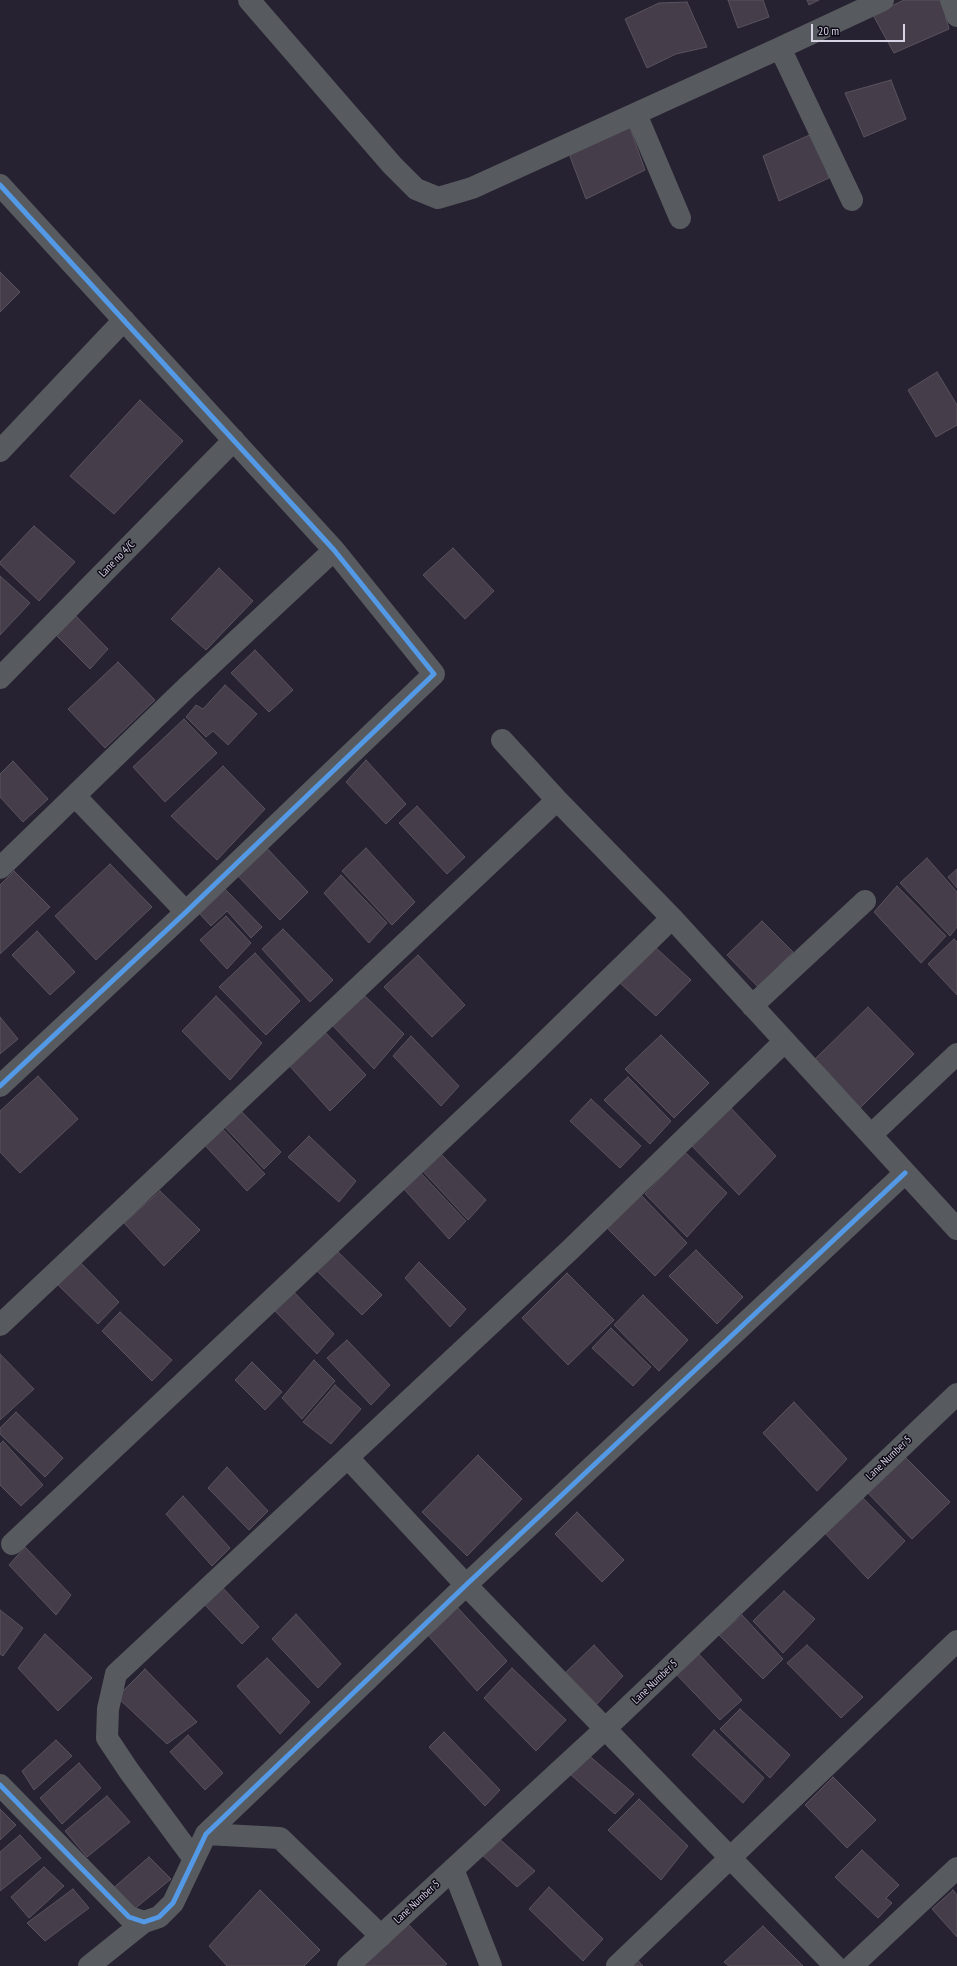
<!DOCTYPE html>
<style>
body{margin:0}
#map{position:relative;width:957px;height:1966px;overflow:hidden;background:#272231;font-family:"PT Sans Narrow",sans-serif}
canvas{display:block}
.scale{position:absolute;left:811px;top:24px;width:94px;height:18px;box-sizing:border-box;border:2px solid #d7d2e4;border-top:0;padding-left:5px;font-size:12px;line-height:14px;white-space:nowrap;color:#d7d2e4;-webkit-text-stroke:3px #0d0915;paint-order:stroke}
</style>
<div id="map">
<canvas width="957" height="1966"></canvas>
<div class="scale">20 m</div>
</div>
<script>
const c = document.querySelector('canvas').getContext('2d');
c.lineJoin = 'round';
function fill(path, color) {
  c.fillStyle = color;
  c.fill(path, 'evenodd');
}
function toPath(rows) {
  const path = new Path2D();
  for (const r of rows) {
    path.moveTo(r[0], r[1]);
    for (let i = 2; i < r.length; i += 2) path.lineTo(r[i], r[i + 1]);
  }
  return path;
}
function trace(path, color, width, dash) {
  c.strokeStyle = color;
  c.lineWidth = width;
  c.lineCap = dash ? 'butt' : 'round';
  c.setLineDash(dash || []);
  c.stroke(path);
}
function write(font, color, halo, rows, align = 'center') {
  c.font = font + ' "PT Sans Narrow",sans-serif';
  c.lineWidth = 3;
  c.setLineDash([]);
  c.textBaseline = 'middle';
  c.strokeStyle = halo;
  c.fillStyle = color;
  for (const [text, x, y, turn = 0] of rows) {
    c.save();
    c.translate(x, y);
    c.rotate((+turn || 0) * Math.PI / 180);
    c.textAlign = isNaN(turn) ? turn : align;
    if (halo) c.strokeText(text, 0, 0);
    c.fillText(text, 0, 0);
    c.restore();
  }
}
const building = toPath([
 [728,0,763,0,769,17,738,28,728,0],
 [807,0,819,0,809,5,807,0],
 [904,0,941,0,949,29,894,53,873,15,904,0],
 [687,2,707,47,676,54,647,68,625,19,659,3,687,2],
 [891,80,906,119,864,137,845,93,891,80],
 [629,125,645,170,586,199,568,151,629,125],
 [814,133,829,178,779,201,763,156,814,133],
 [0,272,20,292,0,312,0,272],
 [937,372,957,405,957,425,936,437,908,390,937,372],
 [140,400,183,441,114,514,70,476,140,400],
 [34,526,75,562,39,601,0,564,0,562,34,526],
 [453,548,494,591,465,619,423,575,453,548],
 [219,568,253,601,206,650,171,619,219,568],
 [0,576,30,603,0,635,0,576],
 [71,611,108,649,90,669,53,632,71,611],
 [255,650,293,690,269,712,231,673,255,650],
 [118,662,155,700,105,748,68,709,118,662],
 [225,685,257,714,228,745,213,731,206,737,186,717,196,705,203,709,225,685],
 [184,719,217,753,165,802,133,767,184,719],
 [366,760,406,804,386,824,346,782,366,760],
 [13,761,48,799,23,822,0,797,0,774,13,761],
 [223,766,265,809,217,860,171,816,223,766],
 [417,806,465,857,447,874,399,823,417,806],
 [265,846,308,892,280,920,236,874,265,846],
 [366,848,415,902,392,925,342,871,366,848],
 [927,858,957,892,957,927,950,936,900,883,927,858],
 [110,864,152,907,96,960,55,916,110,864],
 [957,869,957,888,948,877,957,869],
 [14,871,50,907,0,954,0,885,14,871],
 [341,875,387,923,369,943,324,893,341,875],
 [897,886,946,936,921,963,874,912,897,886],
 [224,888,262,927,251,938,227,911,211,926,198,912,224,888],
 [226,916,251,943,227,969,200,940,226,916],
 [762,921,793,952,758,987,727,955,762,921],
 [283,929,333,980,310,1002,262,949,283,929],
 [37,931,75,972,50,995,12,955,37,931],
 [954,939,957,942,957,995,928,964,954,939],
 [655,947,691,980,656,1016,619,982,655,947],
 [255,953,300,1001,266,1035,219,987,255,953],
 [418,955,465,1005,432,1037,384,987,418,955],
 [362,993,404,1034,374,1069,332,1025,362,993],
 [216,996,262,1043,230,1080,182,1031,216,996],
 [868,1007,914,1054,857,1111,813,1061,868,1007],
 [0,1017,18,1039,0,1054,0,1017],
 [323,1030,366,1075,330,1111,287,1063,323,1030],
 [661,1035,709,1083,674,1118,625,1069,661,1035],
 [411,1036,459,1086,441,1106,393,1056,411,1036],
 [38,1076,78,1119,20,1173,0,1152,0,1111,38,1076],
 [628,1077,671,1121,650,1144,604,1100,628,1077],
 [591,1099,641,1146,620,1168,570,1121,591,1099],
 [236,1106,281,1152,264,1169,220,1122,236,1106],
 [730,1107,776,1156,739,1195,691,1145,730,1107],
 [219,1125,265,1174,247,1191,202,1142,219,1125],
 [309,1136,356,1181,339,1202,288,1157,309,1136],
 [436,1149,486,1200,468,1220,418,1166,436,1149],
 [685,1152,727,1193,687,1237,645,1194,685,1152],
 [419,1171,466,1221,449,1239,403,1188,419,1171],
 [160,1191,200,1230,164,1266,124,1223,160,1191],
 [641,1195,687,1243,655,1276,607,1228,641,1195],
 [336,1250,382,1295,362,1315,316,1270,336,1250],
 [696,1250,743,1297,717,1324,669,1276,696,1250],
 [77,1259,119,1302,98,1324,55,1282,77,1259],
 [419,1262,466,1309,450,1327,405,1278,419,1262],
 [567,1273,614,1320,568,1365,522,1318,567,1273],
 [291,1289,334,1334,317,1354,273,1309,291,1289],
 [643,1295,688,1340,659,1371,614,1325,643,1295],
 [120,1312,172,1360,152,1381,102,1331,120,1312],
 [611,1328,651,1367,633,1386,592,1348,611,1328],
 [347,1340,390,1385,371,1405,327,1358,347,1340],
 [0,1354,34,1389,0,1420,0,1354],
 [314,1360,335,1381,302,1419,282,1398,314,1360],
 [252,1362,282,1392,265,1410,235,1380,252,1362],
 [335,1385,361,1409,331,1444,303,1422,335,1385],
 [794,1402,847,1459,817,1491,763,1433,794,1402],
 [16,1412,63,1458,45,1477,0,1434,0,1428,16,1412],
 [3,1441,43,1485,21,1506,0,1485,0,1444,3,1441],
 [478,1455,522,1499,467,1556,422,1512,478,1455],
 [903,1455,950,1502,912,1539,866,1491,903,1455],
 [227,1467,268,1511,249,1530,208,1488,227,1467],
 [860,1495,905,1541,868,1579,823,1531,860,1495],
 [183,1496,230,1548,212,1566,166,1514,183,1496],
 [577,1512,624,1560,602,1582,555,1534,577,1512],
 [25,1547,71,1595,56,1615,9,1565,25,1547],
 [223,1588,259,1627,242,1644,205,1605,223,1588],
 [784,1591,815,1619,783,1653,753,1621,784,1591],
 [457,1607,507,1661,477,1691,428,1635,457,1607],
 [0,1610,23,1628,3,1656,0,1654,0,1610],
 [296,1614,341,1664,318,1688,272,1639,296,1614],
 [742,1615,783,1659,763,1679,719,1635,742,1615],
 [45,1634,92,1678,58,1711,18,1668,45,1634],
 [594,1645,623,1676,595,1706,563,1675,594,1645],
 [807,1645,863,1697,841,1718,787,1663,807,1645],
 [696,1651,742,1700,720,1720,674,1672,696,1651],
 [267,1658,310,1702,280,1734,237,1686,267,1658],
 [512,1668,566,1720,536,1751,484,1698,512,1668],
 [145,1669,197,1722,167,1744,117,1697,145,1669],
 [740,1709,790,1755,770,1778,720,1729,740,1709],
 [714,1730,764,1778,743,1803,692,1755,714,1730],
 [444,1732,500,1790,485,1806,429,1747,444,1732],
 [188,1735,223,1773,205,1790,170,1752,188,1735],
 [56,1740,72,1756,34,1790,22,1771,56,1740],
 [587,1754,634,1794,615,1814,570,1774,587,1754],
 [79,1763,101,1788,62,1824,40,1798,79,1763],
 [833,1777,876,1820,847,1848,805,1805,833,1777],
 [107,1796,130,1822,87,1857,65,1831,107,1796],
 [639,1799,688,1846,661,1880,608,1830,639,1799],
 [0,1809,16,1825,0,1840,0,1809],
 [20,1835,41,1858,0,1891,0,1852,20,1835],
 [496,1836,535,1871,517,1887,480,1853,496,1836],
 [862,1850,899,1885,886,1898,892,1903,878,1918,835,1877,862,1850],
 [149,1857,171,1879,132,1911,110,1891,149,1857],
 [44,1867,64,1886,29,1918,11,1897,44,1867],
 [549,1887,603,1939,583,1961,529,1909,549,1887],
 [73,1889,89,1908,45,1941,27,1923,73,1889],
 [260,1890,320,1950,304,1966,227,1966,209,1946,260,1890],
 [953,1890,957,1895,957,1937,932,1909,953,1890],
 [406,1922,447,1964,444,1966,358,1966,406,1922],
 [763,1926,803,1966,729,1966,724,1962,763,1926],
 [633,1955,643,1966,621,1966,633,1955]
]);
fill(building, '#453e4a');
trace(building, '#5a525d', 1);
trace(toPath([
 [249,0,392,165,416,189,438,198,472,188,780,48,852,200],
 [951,0,957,16],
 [780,48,883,0],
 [636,114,680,218],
 [0,185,334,550,434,674,186,912,0,1086],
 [0,451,124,320],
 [0,678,234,440],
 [502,740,557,800,672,918,957,1229],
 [75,796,186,912],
 [0,868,187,687,334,550],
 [752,1006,865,901],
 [871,1135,957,1054],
 [0,1325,557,800],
 [349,1459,466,1585,835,1966],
 [12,1544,522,1064,672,918],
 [0,1785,129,1917,144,1922,159,1917,173,1903,206,1834,466,1585,905,1173],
 [206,1834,280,1838,381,1936],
 [194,1859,129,1771,107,1738,108,1709,116,1674,572,1248,785,1041],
 [453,1869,491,1966],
 [89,1966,144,1922],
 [348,1966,605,1729,957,1394],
 [617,1966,957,1641],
 [852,1966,957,1868]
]), '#575b5f', 22);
trace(toPath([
 [0,185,334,550,434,674,186,912,0,1086],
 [0,1785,129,1917,144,1922,159,1917,173,1903,206,1834,466,1585,905,1173]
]), '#5399e6', 5);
write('11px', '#d7d2e4', '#0d0915', [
 ["Lane no 4/C",117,559,-46],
 ["Lane Number 5",889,1458,-44],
 ["Lane Number 5",655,1682,-44],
 ["Lane Number 5",417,1902,-43]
]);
</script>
